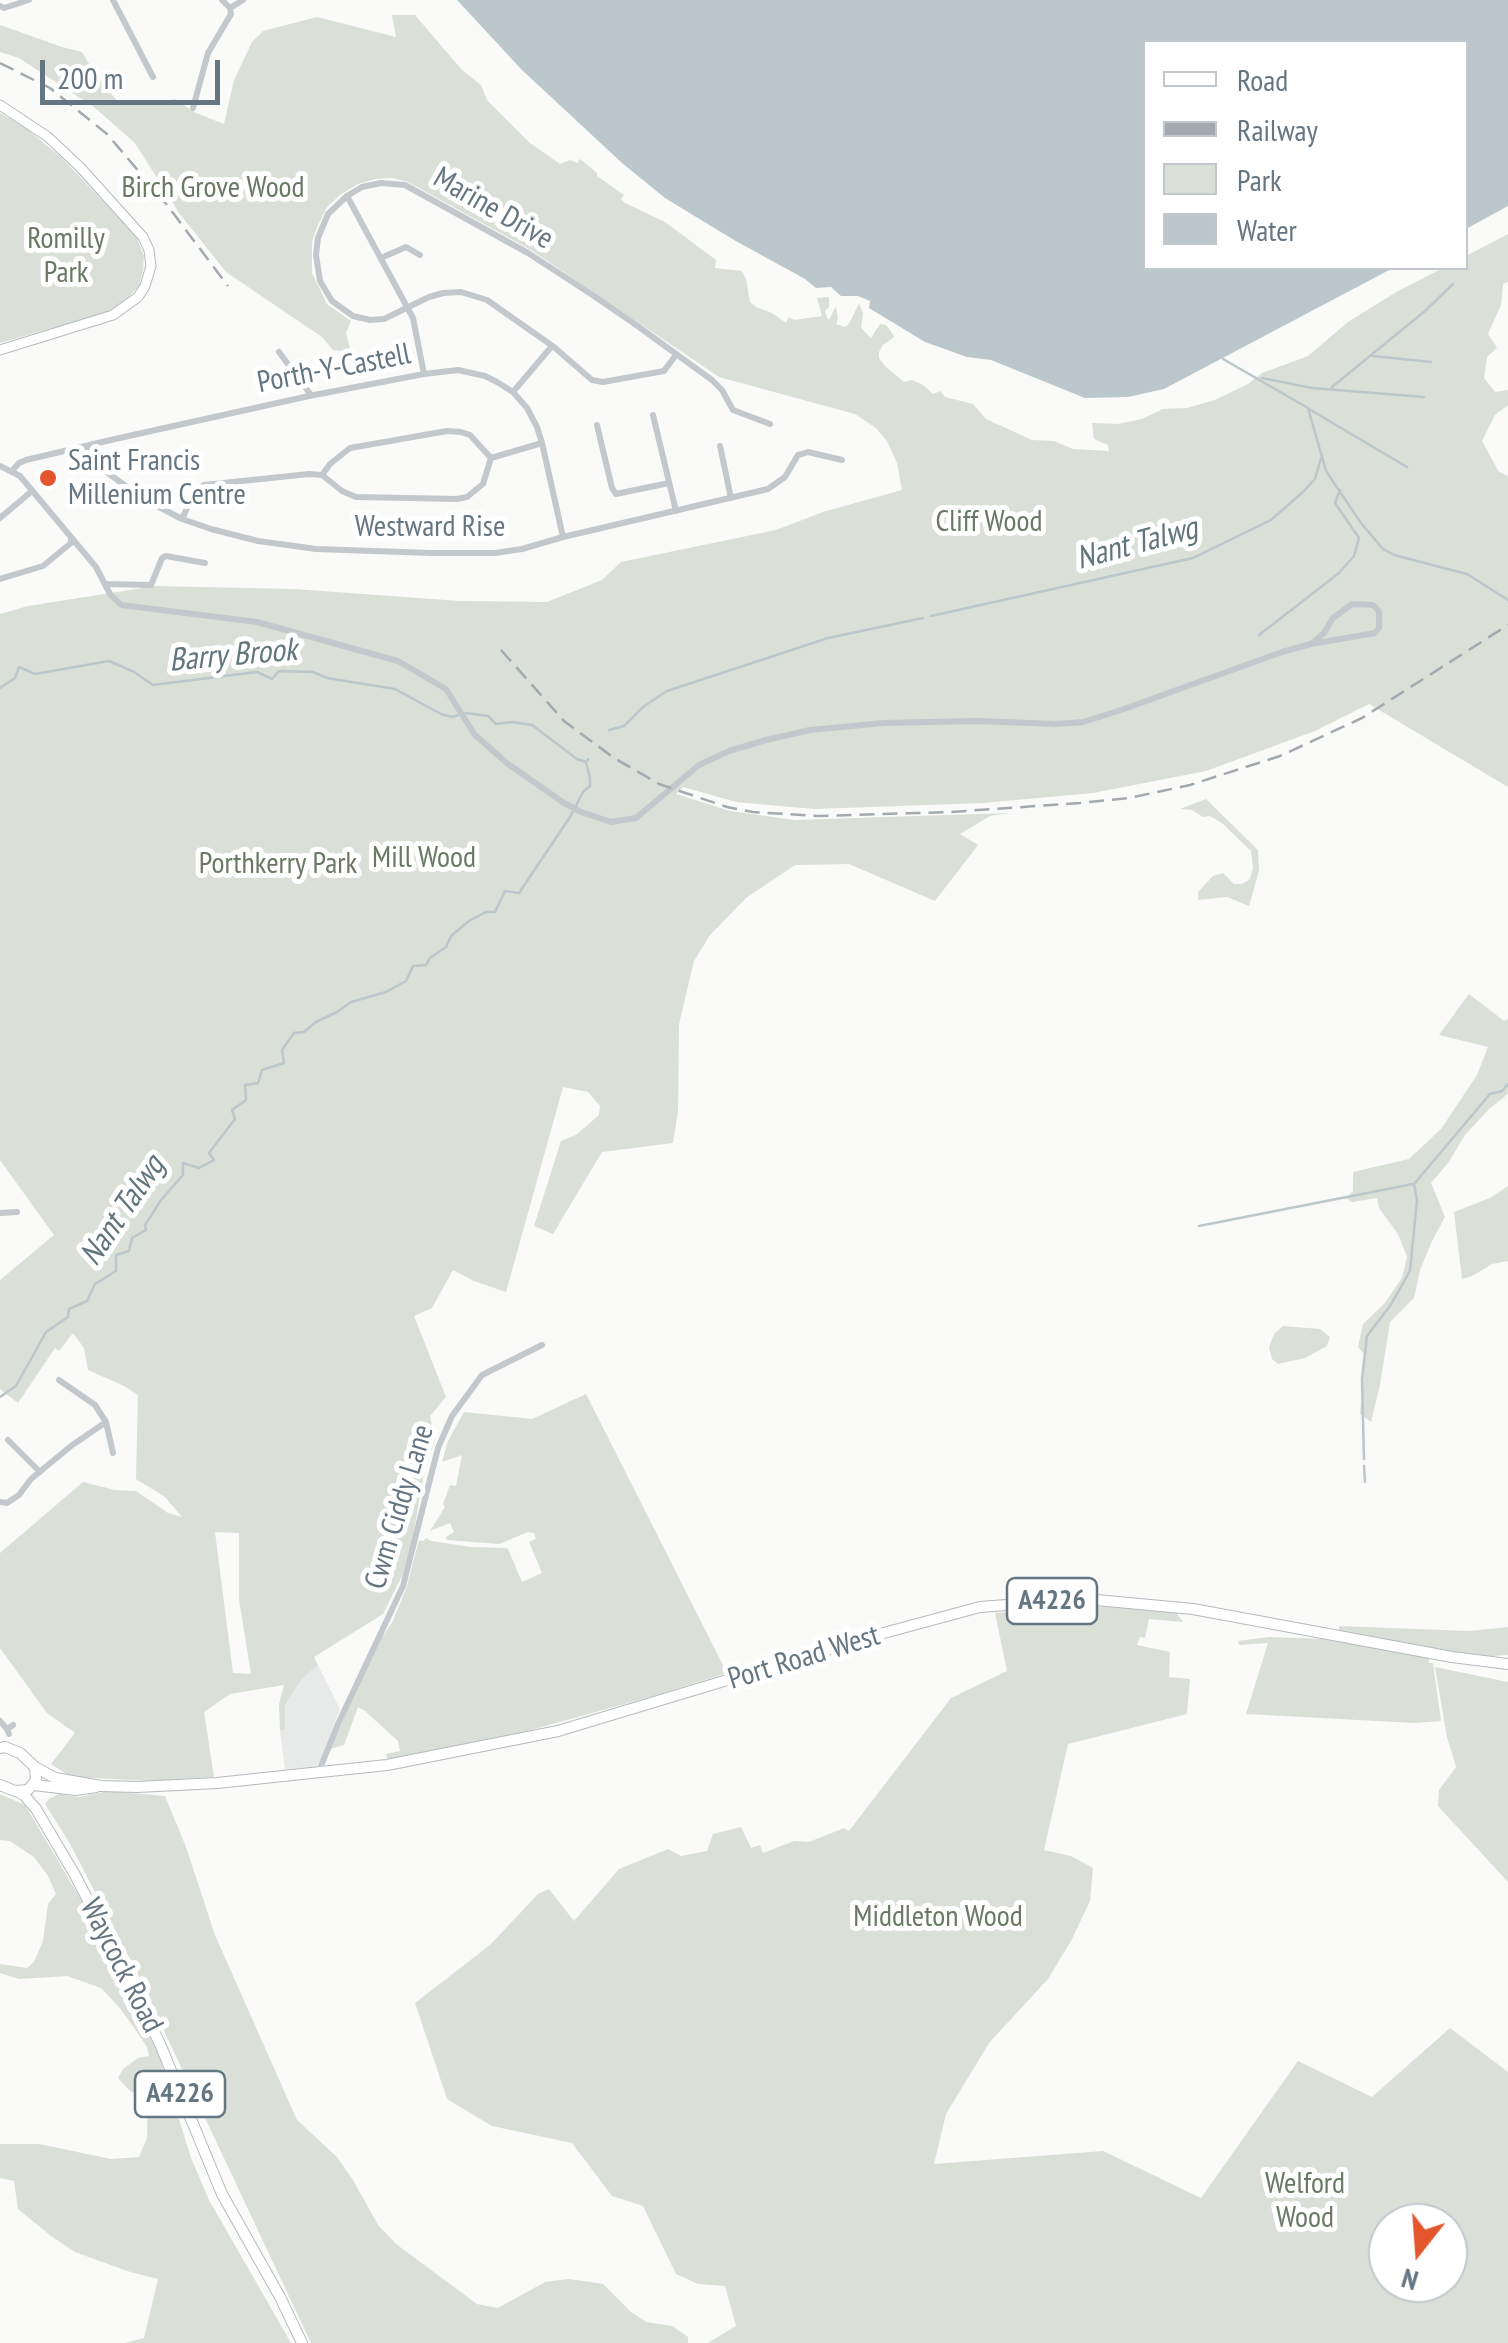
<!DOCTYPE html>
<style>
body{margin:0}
#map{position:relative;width:1508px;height:2343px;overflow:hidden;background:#fafaf8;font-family:"PT Sans Narrow",sans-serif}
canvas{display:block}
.legend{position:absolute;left:1143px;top:40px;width:325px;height:230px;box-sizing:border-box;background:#fff;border:2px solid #c1c8cd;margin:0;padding:12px 18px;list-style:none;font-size:30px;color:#657683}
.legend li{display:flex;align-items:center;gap:20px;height:50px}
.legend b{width:50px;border:2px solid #c1c8cd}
.north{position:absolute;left:1368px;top:2203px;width:100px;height:100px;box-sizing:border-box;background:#fff;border:2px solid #c1c8cd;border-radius:50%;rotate:197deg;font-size:28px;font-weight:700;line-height:40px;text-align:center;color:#657683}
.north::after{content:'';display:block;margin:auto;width:35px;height:45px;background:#e4572e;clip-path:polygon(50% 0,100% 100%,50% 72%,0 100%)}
.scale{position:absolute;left:40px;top:60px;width:180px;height:45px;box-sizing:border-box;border:5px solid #657683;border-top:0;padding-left:12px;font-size:30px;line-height:35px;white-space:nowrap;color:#657683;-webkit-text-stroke:8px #fff;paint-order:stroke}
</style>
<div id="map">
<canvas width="1508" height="2343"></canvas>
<ul class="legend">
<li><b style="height:12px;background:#fff"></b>Road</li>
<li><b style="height:12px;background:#a2aab0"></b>Railway</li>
<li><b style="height:28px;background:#dadfd7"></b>Park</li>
<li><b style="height:28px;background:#bbc7cb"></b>Water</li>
</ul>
<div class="north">N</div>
<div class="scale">200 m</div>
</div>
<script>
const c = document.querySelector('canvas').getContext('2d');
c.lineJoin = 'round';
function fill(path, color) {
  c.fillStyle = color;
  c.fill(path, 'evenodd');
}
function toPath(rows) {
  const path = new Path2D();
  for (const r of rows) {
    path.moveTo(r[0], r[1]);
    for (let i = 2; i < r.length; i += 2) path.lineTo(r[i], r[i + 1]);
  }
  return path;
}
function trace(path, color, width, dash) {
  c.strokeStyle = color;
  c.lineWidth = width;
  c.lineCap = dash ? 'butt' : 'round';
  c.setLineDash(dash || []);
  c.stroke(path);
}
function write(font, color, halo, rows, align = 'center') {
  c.font = font + ' "PT Sans Narrow",sans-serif';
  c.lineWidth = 10;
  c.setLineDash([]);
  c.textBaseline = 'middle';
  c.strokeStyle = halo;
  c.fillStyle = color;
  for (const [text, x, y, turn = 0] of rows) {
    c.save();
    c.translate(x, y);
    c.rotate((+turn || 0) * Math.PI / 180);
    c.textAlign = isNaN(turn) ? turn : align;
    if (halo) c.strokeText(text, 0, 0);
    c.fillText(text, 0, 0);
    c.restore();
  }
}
fill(toPath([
 [318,1665,340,1709,321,1759,316,1767,285,1770,280,1730,284,1730,285,1705,302,1679]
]), '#e8e9e9');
fill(toPath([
 [392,15,415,15,462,70,481,85,487,100,530,143,560,164,570,160,577,163,580,159,597,173,597,176,624,195,621,199,625,203,665,222,716,260,715,268,742,271,746,279,750,302,756,307,772,313,786,323,789,317,794,320,822,316,817,298,829,297,829,307,825,311,827,318,829,320,836,306,838,319,836,324,845,327,849,324,859,303,863,313,861,328,871,338,880,324,886,325,892,333,894,337,883,345,879,352,879,358,885,366,904,382,912,380,923,385,933,394,940,391,945,397,973,404,986,419,1032,440,1054,441,1073,449,1109,451,1108,445,1094,439,1092,423,1118,424,1142,419,1163,409,1187,408,1215,400,1248,384,1262,373,1308,356,1348,322,1398,291,1443,268,1466,268,1466,256,1508,234,1508,282,1503,284,1501,305,1488,334,1497,348,1487,357,1484,378,1495,392,1508,390,1508,405,1495,415,1482,441,1499,472,1508,476,1508,787,1369,704,1315,731,1206,771,1093,793,983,803,814,809,736,802,683,787,676,794,730,811,795,820,1009,813,990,816,960,834,978,845,935,901,849,864,795,865,746,898,710,935,694,961,679,1024,678,1111,673,1143,602,1152,553,1234,534,1226,561,1141,576,1135,599,1115,600,1106,588,1092,563,1087,506,1292,474,1281,453,1270,432,1308,414,1316,446,1397,430,1416,435,1440,424,1473,413,1537,402,1576,383,1614,314,1657,318,1665,302,1679,285,1705,285,1730,280,1730,279,1704,284,1685,230,1694,204,1712,214,1777,153,1781,71,1777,51,1764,75,1733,47,1713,0,1648,0,1553,83,1482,115,1490,136,1491,168,1513,182,1517,165,1497,136,1479,138,1395,124,1386,88,1370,84,1348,73,1333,59,1351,55,1348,18,1403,0,1389,0,1280,54,1235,0,1160,0,614,28,606,155,586,294,589,460,601,547,602,602,580,621,562,776,530,823,512,902,490,897,463,887,441,876,428,855,414,719,377,531,250,408,182,393,178,376,179,358,184,340,195,327,207,318,225,312,241,312,273,327,304,351,321,346,333,351,352,333,350,322,337,226,272,179,213,135,143,94,107,19,58,0,52,0,25,62,47,82,52,95,74,118,102,147,105,175,99,196,113,224,124,234,80,252,42,263,31,317,17,396,37],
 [215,1532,239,1533,239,1599,251,1674,233,1673],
 [0,113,22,125,62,158,136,236,144,256,143,269,139,286,122,304,102,314,0,343],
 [1206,799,1258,850,1259,871,1249,906,1227,897,1198,900,1198,892,1213,876,1223,873,1234,884,1242,884,1250,879,1253,867,1251,851,1222,823,1210,816,1203,817,1192,810,1180,809],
 [1469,994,1504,1021,1508,1019,1508,1094,1489,1109,1465,1135,1448,1163,1431,1183,1445,1217,1432,1241,1420,1270,1414,1298,1390,1322,1380,1385,1371,1422,1360,1414,1365,1355,1358,1347,1363,1324,1384,1304,1402,1278,1407,1257,1398,1234,1379,1208,1377,1198,1352,1202,1346,1198,1353,1191,1353,1172,1409,1159,1441,1129,1477,1075,1488,1047,1439,1035],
 [1508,1186,1508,1261,1492,1264,1472,1276,1462,1279,1454,1212,1490,1198],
 [1283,1326,1320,1329,1330,1337,1327,1346,1305,1358,1278,1364,1272,1359,1269,1347,1274,1334],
 [586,1394,727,1673,657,1695,520,1733,388,1761,386,1754,400,1751,398,1741,365,1711,358,1707,344,1745,330,1749,378,1643,393,1621,407,1586,419,1540,423,1541,426,1538,431,1541,471,1547,505,1548,508,1549,522,1582,542,1573,529,1542,536,1539,534,1533,528,1532,499,1544,447,1540,446,1537,454,1532,450,1523,430,1531,445,1507,443,1504,450,1485,456,1486,462,1455,442,1462,448,1441,464,1412,532,1419],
 [1082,1607,1126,1607,1176,1612,1183,1622,1149,1619,1145,1638,1140,1637,1137,1645,1170,1652,1169,1677,1190,1679,1187,1714,1068,1744,1044,1850,1071,1856,1093,1868,1090,1901,1072,1939,1048,1979,989,2043,946,2114,934,2164,1103,2151,1201,2198,1298,2061,1372,2097,1450,2028,1508,2072,1508,2343,708,2343,736,2326,725,2286,698,2284,676,2274,643,2206,612,2196,572,2143,492,2126,447,2099,415,2003,490,1945,538,1894,549,1889,574,1921,619,1869,668,1849,681,1856,707,1851,713,1834,741,1827,751,1848,760,1845,763,1853,794,1841,809,1842,844,1828,849,1831,951,1698,1007,1671,995,1613],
 [1388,2223,1448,2223,1448,2283,1388,2283],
 [1339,1626,1469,1631,1508,1627,1508,1655,1478,1657,1339,1631],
 [1269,1637,1322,1639,1429,1657,1429,1663,1433,1663,1441,1721,1414,1723,1246,1714,1268,1643,1239,1645,1238,1641],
 [1435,1667,1508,1682,1508,1882,1438,1806,1439,1790,1456,1767,1447,1737],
 [108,1791,165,1796,186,1847,215,1935,297,2120,337,2157,353,2180,378,2225,396,2244,477,2304,498,2308,545,2282,569,2279,603,2284,630,2311,646,2322,672,2326,688,2337,688,2343,311,2343,134,1967,69,1842,45,1804,49,1799,59,1794,79,1797],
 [0,1794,25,1805,83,1903,159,2055,191,2158,209,2200,291,2343,125,2343,144,2338,158,2279,127,2271,75,2252,51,2236,18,2209,14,2181,0,2178,0,2144,39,2144,111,2159,139,2157,147,2138,148,2098,130,2091,118,2078,123,2069,138,2058,149,2056,147,2047,137,2032,119,2007,101,1988,67,1976,19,1979,0,1973,0,1964,27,1968,34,1962,43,1941,48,1904,56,1894,48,1876,34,1857,10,1841,0,1840]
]), '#dadfd7');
fill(toPath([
 [457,0,1508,0,1508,206,1466,229,1466,42,1146,42,1146,268,1393,268,1164,389,1128,397,1085,398,991,360,967,357,925,342,869,308,870,301,858,296,841,296,831,287,816,288,805,279,734,240,665,198,622,163,522,70]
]), '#bbc7cb');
trace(toPath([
 [1373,356,1431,362],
 [1223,359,1308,408,1326,471,1361,523,1383,549,1394,555,1467,574,1508,600],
 [1262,378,1312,388,1424,397],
 [1332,387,1425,311,1453,284],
 [1309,409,1407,467],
 [931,616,1193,558,1271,520,1303,492,1315,479,1321,458],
 [1259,635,1339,573,1354,556,1359,538,1335,503,1340,490],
 [0,688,15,678,19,667,35,674,109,661,134,672,153,685,257,672,272,679,279,671,313,672,327,678,395,689,441,714,452,717,458,715],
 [466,713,488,716,496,724,512,722,532,725,577,759,586,762],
 [609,730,624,726,643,707,667,691,828,638,923,618],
 [1199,1226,1413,1184],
 [0,1397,16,1386,46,1332,68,1317,69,1309,87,1301,95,1284,116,1271,116,1255,129,1251,132,1238,146,1230,145,1225,161,1200,183,1175,183,1163,199,1168,214,1160,209,1153,235,1119,232,1110,246,1100,245,1085,258,1083,262,1070,284,1063,282,1050,294,1033,304,1032,316,1022,337,1012,351,1002,386,992,406,981,413,966,426,965,430,958,446,947,451,936,469,921,486,912,495,912,505,891,519,893,570,817,583,792,590,786,590,778,586,762,588,759],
 [1364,1459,1362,1379,1367,1336,1390,1306,1410,1271,1417,1200,1414,1184,1490,1094,1502,1091,1508,1084],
 [1364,1466,1365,1482]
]), '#bbc7cb', 2.5);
const secondary = toPath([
 [0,105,48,137,80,167,143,237,149,250,151,266,145,286,138,297,113,315,0,350]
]);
const primary = toPath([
 [0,1748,5,1747,20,1753,35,1767,55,1778,101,1786,137,1787,217,1783,387,1765,558,1731,880,1634,980,1607,1086,1599,1193,1609,1452,1657,1508,1664],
 [0,1785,15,1791,28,1790,36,1780,35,1767],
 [34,1785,76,1790,96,1787],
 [18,1792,24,1795,36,1809,75,1875,131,1984,160,2044,222,2194,280,2297,302,2343]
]);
trace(secondary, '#b3babf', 11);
trace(primary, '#b5babe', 12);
trace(toPath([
 [113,0,153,77],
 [222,0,230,8],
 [0,6,4,8,29,0],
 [193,108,208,53,231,14,230,8,243,0],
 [347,196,413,318,424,374],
 [381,258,406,247,420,255],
 [279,352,311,395],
 [676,355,664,371,603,382,592,380,554,347,487,300,461,292,443,293,429,297,384,319,370,320,353,316,332,301,320,281,316,255,318,238,328,214,347,196,362,187,381,183,405,185,528,253,591,294,632,322,712,380,722,390,733,410,770,424],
 [513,392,552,346],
 [653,415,676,511],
 [597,425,612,488,616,494,669,483],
 [86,446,93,462,142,498,182,519,211,529,258,541,316,549,431,553,495,553,522,549,563,537,768,489,785,477,798,455,802,454,808,452,842,460],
 [720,446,731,498],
 [0,466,20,476,96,567,110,594,121,605,257,622,398,661,446,689,475,735,508,764,564,803,581,812,611,822,636,818,699,765,729,751,766,740,810,730,884,723,976,721,1057,724,1083,722,1124,709,1282,652,1311,644,1375,633,1379,628,1379,611,1373,605,1352,604,1333,618,1324,633,1311,644],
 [12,471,19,463,26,460,115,439,309,396,424,374,458,370,485,376,497,382,513,392,527,408,537,427,542,443,563,537],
 [322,475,330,464,350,448,447,431,461,432,470,435,491,458],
 [0,518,32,491],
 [182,519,195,491,204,485,309,474,322,475,342,491,356,497,457,499,467,497,483,484,491,458,542,443],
 [0,579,43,566,71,543,71,539],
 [106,584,151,585,162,558,166,556,205,563],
 [0,1213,17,1212],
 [59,1380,95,1405,106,1422,113,1453],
 [8,1440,40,1472],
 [0,1502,7,1503,19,1495,31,1479,71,1446,106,1422],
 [0,1721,7,1729],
 [9,1734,7,1729,13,1725],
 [319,1771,338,1724,403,1586,438,1448,452,1416,482,1375,542,1345]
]), '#c3c8cc', 6);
trace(secondary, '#fff', 9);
trace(primary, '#fff', 10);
trace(toPath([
 [0,63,50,88,107,134,164,201,228,286],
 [501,650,564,721,614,758,659,784,727,807,753,812,817,816,951,812,1080,803,1129,798,1190,785,1280,756,1362,718,1508,625]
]), '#a2aab0', 2.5, [15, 8]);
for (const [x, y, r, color] of [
 [48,478,10,"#e4572e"]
]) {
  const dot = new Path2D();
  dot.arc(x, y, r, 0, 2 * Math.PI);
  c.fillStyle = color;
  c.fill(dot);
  trace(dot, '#fff', 4);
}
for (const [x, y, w] of [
 [1052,1601,90],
 [180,2094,90]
]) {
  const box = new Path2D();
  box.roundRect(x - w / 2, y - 23, w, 46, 8);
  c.fillStyle = '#fff';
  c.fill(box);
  trace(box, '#657683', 2.5);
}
write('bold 28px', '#657683', null, [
 ["A4226",1052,1601],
 ["A4226",180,2094]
]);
write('30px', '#687a64', '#fff', [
 ["Birch Grove Wood",213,188],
 ["Romilly",66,239],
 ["Park",66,273],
 ["Cliff Wood",989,522],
 ["Mill Wood",424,858],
 ["Porthkerry Park",278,864],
 ["Middleton Wood",938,1917],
 ["Welford",1305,2184],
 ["Wood",1305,2218]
]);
write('30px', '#657683', '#fff', [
 ["Marine Drive",493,209,30],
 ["Porth-Y-Castell",334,369,-11],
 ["Westward Rise",430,527],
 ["Cwm Ciddy Lane",400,1507,-73],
 ["Port Road West",804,1658,-17],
 ["Waycock Road",121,1966,63]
]);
write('30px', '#657683', '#fff', [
 ["Saint Francis",68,461],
 ["Millenium Centre",68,495]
], 'left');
write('italic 32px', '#60757c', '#fff', [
 ["Nant Talwg",1137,544,-15],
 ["Barry Brook",233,656,-5],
 ["Nant Talwg",123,1211,-56]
]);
</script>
